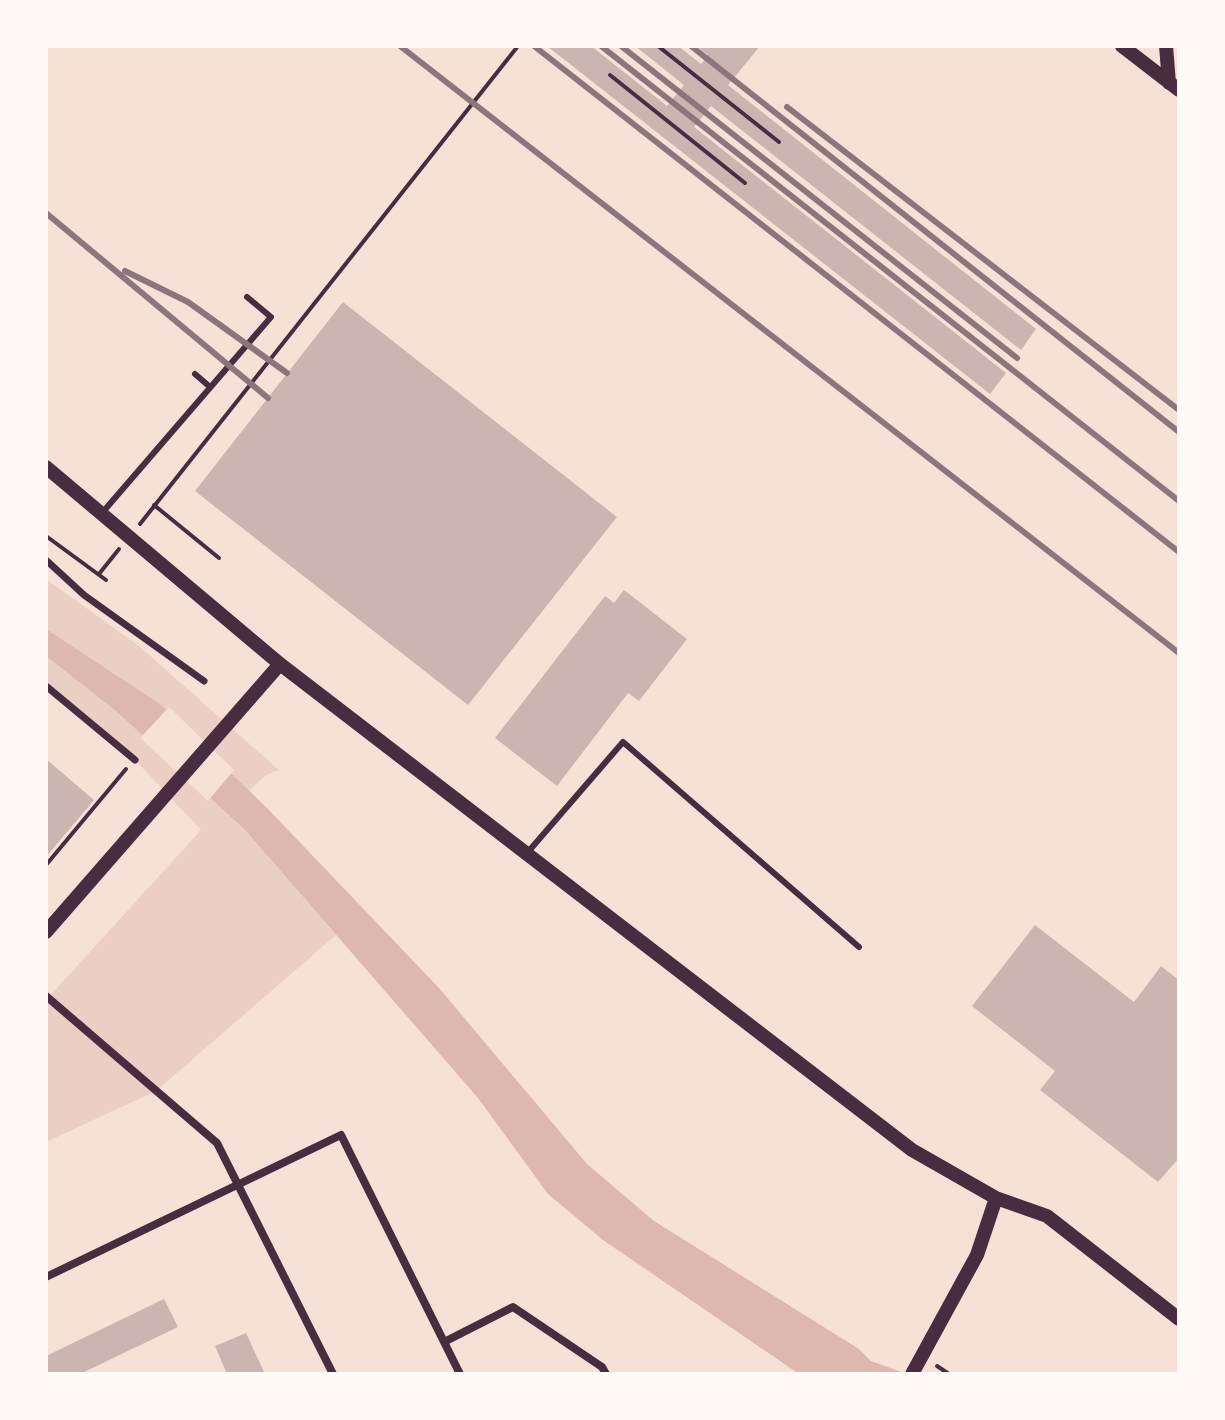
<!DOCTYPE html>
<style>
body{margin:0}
#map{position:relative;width:1225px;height:1420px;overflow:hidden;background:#f7e1d7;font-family:"Exo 2",sans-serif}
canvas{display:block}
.frame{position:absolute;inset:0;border:48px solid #fffaf5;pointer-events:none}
</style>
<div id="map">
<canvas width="1225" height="1420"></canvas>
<div class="frame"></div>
</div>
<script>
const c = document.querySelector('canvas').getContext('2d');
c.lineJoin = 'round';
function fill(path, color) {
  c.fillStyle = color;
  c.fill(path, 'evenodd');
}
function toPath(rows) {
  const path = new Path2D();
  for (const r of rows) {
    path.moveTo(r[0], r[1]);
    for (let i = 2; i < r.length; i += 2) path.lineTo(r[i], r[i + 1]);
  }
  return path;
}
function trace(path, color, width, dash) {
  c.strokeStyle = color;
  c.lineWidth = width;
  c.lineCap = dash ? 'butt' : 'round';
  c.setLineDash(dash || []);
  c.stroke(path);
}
fill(toPath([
 [46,579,139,646,279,770,266,775,249,791,160,704,46,629],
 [46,656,117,712,245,830,336,935,156,1091,46,1142,46,1000,201,830,135,760,46,686]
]), '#ebcfc5');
fill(toPath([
 [46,629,160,704,268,809,439,988,587,1164,654,1221,859,1349,871,1361,907,1374,799,1374,603,1240,548,1194,478,1098,245,830,117,712,46,656]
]), '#dcb8b0');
fill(toPath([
 [169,707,234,770,208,801,140,738]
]), '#f7e1d7');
fill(toPath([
 [547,46,591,46,667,106,684,85,635,46,678,46,701,64,708,55,697,46,760,46,728,85,1036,329,1021,350,711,106,694,127,1006,373,990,394],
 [343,302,617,517,468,705,195,491],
 [624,590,687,639,639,701,628,693,557,786,495,738,605,596,614,603],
 [46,759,94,800,46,857],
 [1035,925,1134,1002,1161,966,1179,980,1179,1158,1158,1182,1040,1090,1055,1071,972,1006],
 [164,1299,178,1327,80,1374,46,1374,46,1356],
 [246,1333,265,1374,227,1374,215,1346]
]), '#ccb4b1');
trace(toPath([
 [658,46,779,142],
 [610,75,745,183],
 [154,505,219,558],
 [140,524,518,46],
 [46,536,106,580],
 [99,574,119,549],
 [46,865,126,769],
 [937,1366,949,1374]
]), '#4a2c40', 4);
trace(toPath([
 [195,374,210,387],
 [102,513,271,317,247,297],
 [528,852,623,742,859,947]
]), '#4a2c40', 6);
trace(toPath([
 [46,560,84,595,204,681],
 [46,686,135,760]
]), '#4a2c40', 7);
trace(toPath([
 [46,996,217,1143,333,1374],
 [46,1277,341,1135,460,1374],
 [444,1342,513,1307,602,1367,606,1374]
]), '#4a2c40', 8);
trace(toPath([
 [1122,46,1179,90],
 [1166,46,1169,83],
 [46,467,280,664,912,1150,996,1198,1047,1216,1179,1319],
 [46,932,280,664],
 [912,1374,977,1255,996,1198]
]), '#4a2c40', 14);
trace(toPath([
 [400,46,1179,653],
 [534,46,1179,552],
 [601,46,1179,501],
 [621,46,1017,358],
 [691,46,1179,432],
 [787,107,1179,410],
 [46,213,268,398],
 [125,271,188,302,287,373]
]), '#8f747c', 6);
</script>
